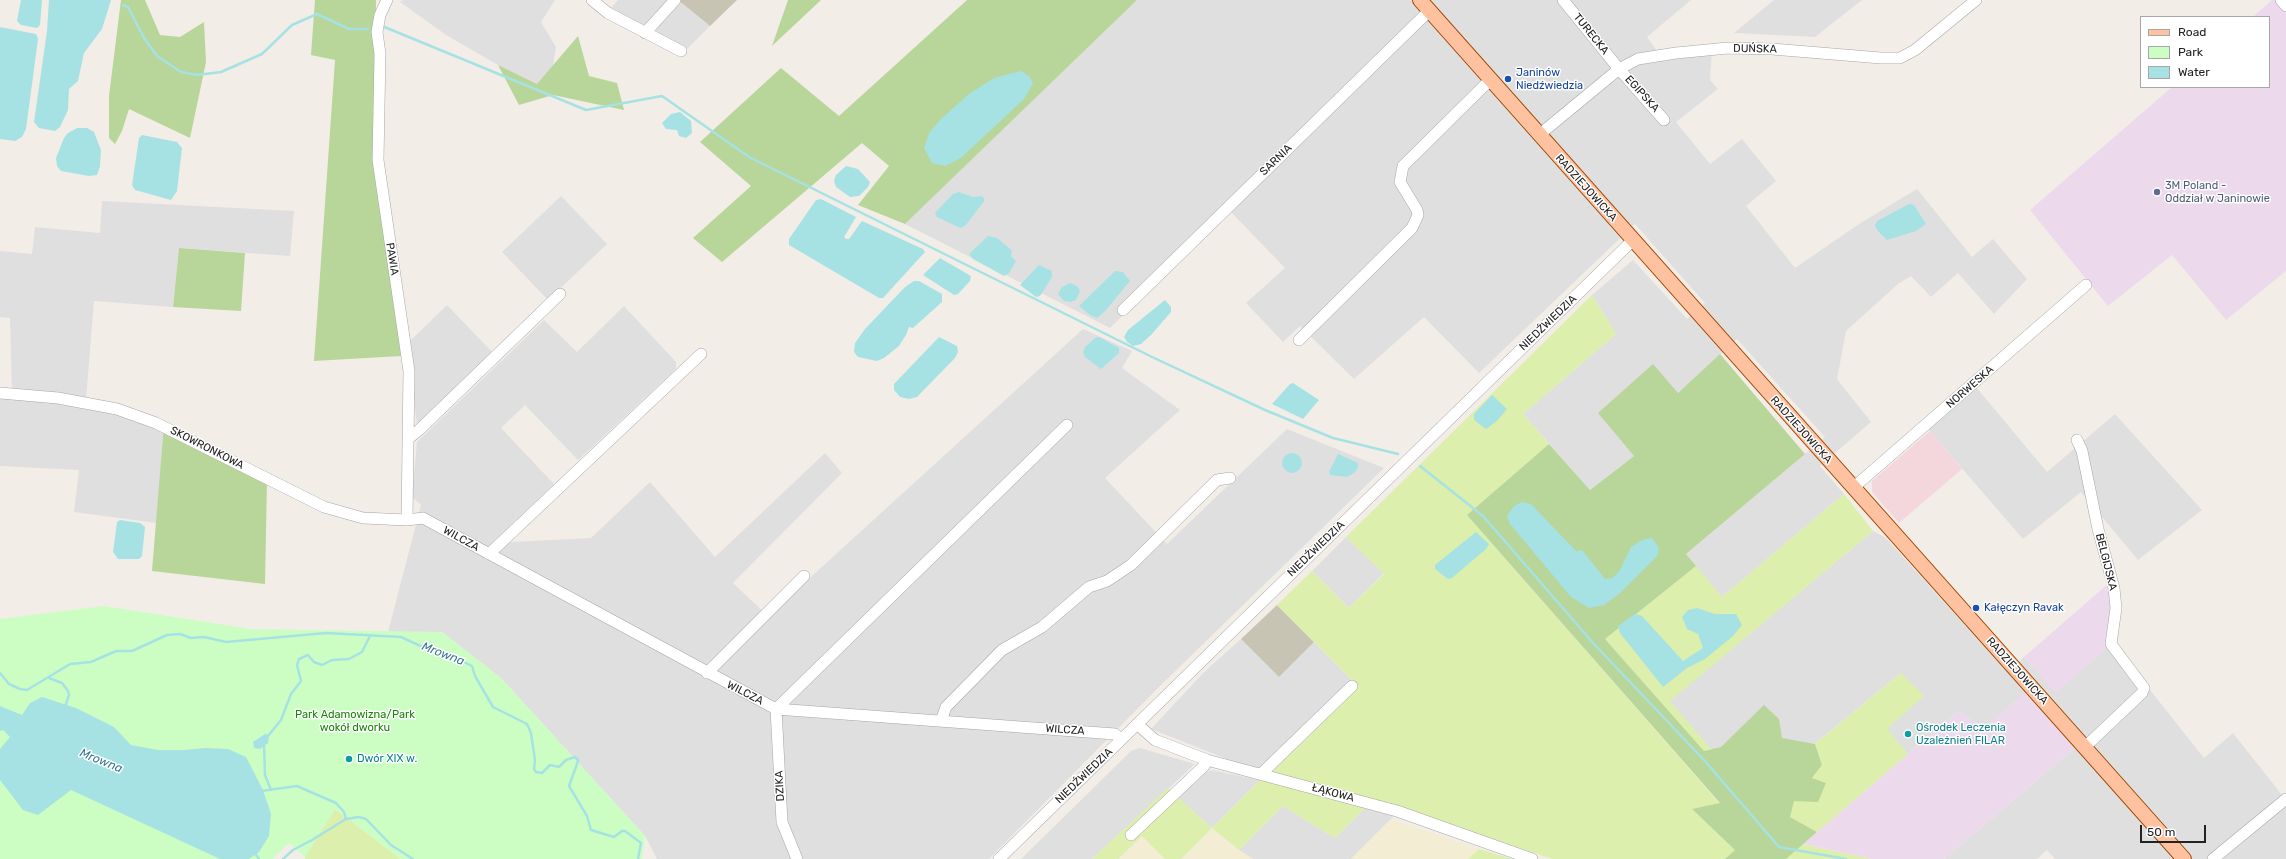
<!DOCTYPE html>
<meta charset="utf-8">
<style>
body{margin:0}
#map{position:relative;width:2286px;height:859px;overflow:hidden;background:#f3ede8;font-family:Rubik,sans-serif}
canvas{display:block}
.legend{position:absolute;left:2140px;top:16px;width:130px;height:72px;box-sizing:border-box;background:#fff;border:1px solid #a7a7a7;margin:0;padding:5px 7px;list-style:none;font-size:12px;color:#222}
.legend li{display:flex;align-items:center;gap:8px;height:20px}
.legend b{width:20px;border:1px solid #a7a7a7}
.scale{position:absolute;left:2140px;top:825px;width:66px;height:18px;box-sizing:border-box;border:2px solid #222;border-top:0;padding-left:5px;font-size:12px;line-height:14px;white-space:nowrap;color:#222;-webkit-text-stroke:3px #fff;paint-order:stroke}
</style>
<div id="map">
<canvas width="2286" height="859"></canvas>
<ul class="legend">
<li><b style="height:5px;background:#ffc2a1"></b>Road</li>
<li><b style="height:11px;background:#ccfec4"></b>Park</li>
<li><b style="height:11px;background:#a6e2e3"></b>Water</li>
</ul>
<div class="scale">50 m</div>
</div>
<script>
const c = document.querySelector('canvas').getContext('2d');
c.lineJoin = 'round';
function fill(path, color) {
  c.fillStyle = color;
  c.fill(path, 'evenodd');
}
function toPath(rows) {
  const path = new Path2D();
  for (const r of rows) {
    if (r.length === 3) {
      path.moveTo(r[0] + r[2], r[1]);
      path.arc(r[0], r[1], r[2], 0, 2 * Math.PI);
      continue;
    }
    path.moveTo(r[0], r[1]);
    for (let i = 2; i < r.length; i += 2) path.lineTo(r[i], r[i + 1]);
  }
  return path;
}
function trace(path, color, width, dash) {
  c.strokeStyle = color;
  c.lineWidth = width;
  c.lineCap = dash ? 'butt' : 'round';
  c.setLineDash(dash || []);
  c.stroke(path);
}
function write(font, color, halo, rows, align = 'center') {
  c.font = font + ' Rubik,sans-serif';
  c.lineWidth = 3;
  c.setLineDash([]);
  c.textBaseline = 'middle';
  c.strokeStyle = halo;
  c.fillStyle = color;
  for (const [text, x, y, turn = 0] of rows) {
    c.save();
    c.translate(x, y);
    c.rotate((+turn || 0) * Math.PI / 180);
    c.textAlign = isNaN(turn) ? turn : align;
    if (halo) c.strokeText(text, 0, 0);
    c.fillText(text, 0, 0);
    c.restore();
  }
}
fill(toPath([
 [403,0,555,0,541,22,556,47,553,66,537,84,498,65,446,35,400,2],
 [618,0,678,0,710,26,687,49,611,8],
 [1137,0,1691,0,1647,37,1661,57,1712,50,1710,80,1718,89,1676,122,1710,164,1742,139,1776,181,1746,206,1795,268,1859,224,1917,189,1972,257,1993,239,2027,279,1994,314,1958,273,1931,297,1911,276,1898,284,1846,331,1837,379,1871,422,1820,466,1844,494,1721,598,1686,554,1825,437,1737,339,1678,393,1599,413,1634,456,1590,490,1523,414,1616,334,1592,295,1633,260,1687,319,1705,303,1635,224,1479,373,1424,317,1354,379,1300,326,1283,342,1246,303,1285,268,1229,210,1110,328,905,224],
 [1774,0,1862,0,1815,37,1734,33],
 [561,196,607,244,548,300,502,252],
 [102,201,294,211,290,256,179,248,173,307,94,301,86,400,164,424,157,523,74,512,79,470,0,466,0,393,12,393,10,318,0,317,0,251,32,254,35,227,100,233],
 [447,305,493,353,417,426,408,343],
 [624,306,676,362,676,369,578,460,525,405,501,428,554,484,492,543,591,538,650,482,715,557,825,453,842,473,733,583,768,616,1083,329,1132,351,1122,368,1180,410,1105,478,1167,544,1287,429,1384,468,1163,683,989,859,657,859,645,836,501,678,442,632,388,632,421,505,412,497,417,442,544,320,577,352],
 [1976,387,2047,472,2115,414,2202,510,2138,560,2081,492,2023,539,1927,428],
 [1873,531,1886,538,2007,672,2024,657,2056,692,2108,646,2144,695,2150,690,2204,758,2233,733,2286,800,2286,859,2055,859,2047,850,2037,859,1944,859,2075,748,1984,728,1958,711,1908,754,1887,730,1901,673,1751,796,1669,701],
 [1346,537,1384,573,1349,608,1312,571],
 [1241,639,1279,677,1314,642,1359,687,1272,772,1242,765,1151,729,1204,672],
 [1140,748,1195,764,1092,859,1021,859,1131,751],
 [1212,770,1260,780,1212,828,1176,796,1199,775],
 [1283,806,1335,838,1367,806,1394,816,1351,859,1253,859,1239,850]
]), '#e0dfdf');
fill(toPath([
 [1930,431,1962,469,1899,523,1872,492,1872,481]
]), '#f4d7dc');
fill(toPath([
 [2272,0,2283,0,2286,3,2286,271,2226,320,2172,255,2108,306,2030,210,2172,87,2269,87,2269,17,2253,17],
 [2109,583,2112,608,2108,646,2056,693,2024,657],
 [2025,692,2075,748,1944,859,1872,859,1803,844,1958,711,1984,728]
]), '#ecdaec');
fill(toPath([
 [678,0,737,0,710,26],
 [1277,605,1314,642,1279,677,1241,639]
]), '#c8c4b3');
fill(toPath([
 [1391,819,1479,849,1468,859,1351,859],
 [1212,828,1239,850,1253,859,1181,859],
 [1142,836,1165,859,1118,859]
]), '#f2edd3');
fill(toPath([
 [1592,295,1616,334,1523,414,1549,444,1467,515,1720,804,1692,809,1735,850,1725,859,1552,859,1401,808,1272,772,1359,687,1277,605,1312,571,1349,608,1384,574,1346,537],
 [1844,494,1873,531,1670,701,1711,749,1704,751,1605,639,1696,566,1722,597],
 [1901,673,1924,696,1887,729,1908,754,1817,832,1790,817,1794,801,1826,783,1812,778,1822,765,1815,744],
 [1260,780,1367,806,1335,838,1283,806,1239,850,1212,828,1181,859,1165,859,1142,836,1118,859,1092,859,1168,788,1212,828],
 [335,809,401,859,305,859,305,857],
 [1802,844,1872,859,1786,859],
 [1479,849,1512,859,1468,859]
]), '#dcefac');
fill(toPath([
 [121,0,145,0,160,35,180,37,204,22,206,62,190,138,129,109,122,131,115,144,109,138,109,96],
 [315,0,376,0,374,161,401,356,314,361,335,60,311,55],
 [788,0,821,0,772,46],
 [967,0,1137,0,905,224,858,205,889,166,862,143,722,262,693,238,751,186,700,142,781,68,839,116],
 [578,36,589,76,617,83,624,110,553,95,519,105,498,65,537,84],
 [179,248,245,253,241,311,173,307],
 [1720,354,1805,454,1686,554,1696,566,1605,639,1704,751,1721,747,1764,705,1779,719,1782,738,1815,744,1822,765,1812,778,1826,783,1818,802,1794,801,1790,817,1817,832,1786,859,1725,859,1735,850,1692,809,1720,803,1467,515,1549,444,1590,490,1634,456,1598,413,1653,364,1678,393],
 [164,424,267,479,265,584,152,571]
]), '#b8d59a');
fill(toPath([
 [104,606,251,629,442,632,501,678,645,836,642,859,401,859,335,809,305,857,289,843,272,859,0,859,0,619]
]), '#ccfec4');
fill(toPath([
 [21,0,42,0,40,25,37,28,21,25,17,21],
 [49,0,111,0,102,29,84,53,78,81,69,89,68,110,60,127,55,131,39,128,34,122,47,31],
 [0,27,36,34,38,39,26,129,22,137,15,141,0,139],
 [1021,71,1030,77,1033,83,1024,99,961,158,945,166,932,163,924,148,929,133,941,119,969,94,994,78],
 [680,112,691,121,692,133,686,138,679,136,677,130,666,129,662,123,671,114],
 [77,128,87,128,94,132,101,150,100,166,97,175,89,176,61,171,57,166,56,158,64,138,68,133],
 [142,135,177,142,182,148,177,191,171,200,135,190,132,185,139,138],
 [846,166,858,169,870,182,868,187,859,196,850,197,836,187,834,181,836,175],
 [959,192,973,197,982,196,985,200,965,226,960,228,937,217,935,213,953,194],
 [821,199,856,217,844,237,846,239,849,239,862,221,923,249,925,252,883,298,879,298,789,245,789,239,816,200],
 [1909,204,1914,205,1926,224,1916,231,1887,240,1878,231,1875,226,1877,221],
 [988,236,997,238,1009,248,1012,251,1011,256,1016,261,1009,273,1004,276,973,259,969,254],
 [940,258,971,276,970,281,958,294,954,295,923,275],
 [1039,265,1052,271,1052,277,1040,296,1036,297,1020,285],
 [1115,271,1123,272,1130,281,1105,311,1097,318,1090,315,1079,306],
 [914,281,919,281,942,294,942,302,913,328,909,327,906,335,899,346,884,358,877,361,858,357,854,352,855,343,865,329,905,287],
 [1070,283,1077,286,1080,291,1076,300,1070,302,1064,301,1058,294,1062,287],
 [1165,300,1171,307,1171,312,1151,335,1141,344,1133,346,1127,342,1124,337,1128,330],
 [939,337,957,346,958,352,955,358,917,397,909,399,900,397,894,390,894,384],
 [1099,337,1119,348,1119,353,1101,369,1085,357,1083,352,1085,347,1095,338],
 [1293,383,1319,400,1303,419,1272,404,1290,384],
 [1492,395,1507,409,1497,421,1486,429,1474,420,1474,414],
 [1292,463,10],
 [1338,454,1358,463,1358,468,1354,473,1347,477,1330,475,1329,472],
 [1522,502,1531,504,1576,551,1582,550,1605,579,1612,578,1619,572,1631,547,1642,540,1652,538,1659,548,1658,555,1619,594,1604,605,1589,608,1571,597,1510,524,1507,516,1514,506],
 [120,520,140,523,145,527,142,556,139,559,118,559,113,552,117,522],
 [1476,532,1489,544,1486,549,1452,578,1448,579,1435,569,1435,565],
 [1697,608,1715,614,1736,614,1742,625,1733,636,1705,659,1687,668,1663,687,1620,633,1618,626,1635,614,1642,616,1683,661,1703,648,1698,634,1687,629,1682,617,1688,610],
 [42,697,76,708,114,727,131,745,158,750,184,750,205,748,228,749,246,757,263,790,271,814,269,836,259,852,249,859,220,859,71,790,38,815,23,810,0,780,0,749,10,737,3,730,0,731,0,706,22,715,30,703],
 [265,734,269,735,268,743,260,749,254,748,253,742]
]), '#a6e2e3');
trace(toPath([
 [123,5,128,7,144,38,157,56,181,72,197,75,221,72,262,54,292,25,317,14,349,29,368,29],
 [382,26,586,110,662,96,749,157,1150,356,1265,410,1333,438,1398,454],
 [1420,466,1483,516,1594,644,1704,760,1779,847,1846,859],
 [0,673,9,684,20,689,27,690,70,664,91,662,116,651,132,651,167,635,180,634,191,638,204,637,226,642,326,633,401,637,429,650,446,653,472,666,475,676,493,707,527,724,531,733,535,760,534,769,536,772,542,773,550,765,559,767,566,760,575,757,578,760,577,764,569,786,587,816,591,830,614,837,622,831,625,831,641,843,638,859],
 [49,678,62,683,68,691,69,695,65,707],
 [268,736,281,720,291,694,301,681,297,665,299,659,308,655,314,662,322,665,332,660,349,659,362,652,370,636],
 [264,745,265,775,271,790],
 [261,791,297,786,336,803,344,812,346,819],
 [254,852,259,859],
 [283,859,293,850,312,840,346,819,359,817,366,819,391,845,413,859]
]), '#a6e2e3', 2.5);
const minor = toPath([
 [387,0,380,15,377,32,380,54,378,160,409,371,407,520],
 [592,0,608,13,681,51],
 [1563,0,1619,69,1664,120],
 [2281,0,2286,6],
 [645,33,675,0],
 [1539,135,1619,69,1638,59,1676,53,1728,48,1772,49,1881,58,1900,58,1915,50,1976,0],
 [1123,310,1429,11],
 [1299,340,1412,228,1418,215,1417,210,1400,182,1403,166,1490,80],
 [0,393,58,398,117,409,156,423,324,507,363,518,407,520,423,518,776,709,1115,734,1121,739],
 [409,438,419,430,560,294],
 [2077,440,2082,451,2098,529,2114,588,2116,608,2111,644,2144,688,2142,693,2085,747],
 [1853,488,2086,285],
 [489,554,701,354],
 [707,673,804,576],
 [941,721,946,707,1002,650,1042,627,1089,587,1107,581,1131,565,1217,480,1230,478],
 [1137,724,1155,740,1207,760,1397,811,1532,859],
 [1261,774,1352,686],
 [1131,835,1204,766,1207,760],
 [797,859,782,822,776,709,1067,425],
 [999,859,1633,240],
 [2213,859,2286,799]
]);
const major = toPath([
 [1420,0,2184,859]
]);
trace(minor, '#a6a6a6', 12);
trace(major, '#a04800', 16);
trace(minor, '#fff', 11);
trace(major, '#ffc2a1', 14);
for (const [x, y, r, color] of [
 [1508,79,4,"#1a4fb4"],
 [2157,192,4,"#5c6f8a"],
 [1976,608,4,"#1a4fb4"],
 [1908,734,4,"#0f9aa8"],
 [349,759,4,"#0f9aa8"]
]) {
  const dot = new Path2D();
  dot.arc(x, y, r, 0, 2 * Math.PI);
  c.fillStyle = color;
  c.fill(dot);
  trace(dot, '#fff', 1.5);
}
write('11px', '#222', '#fff', [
 ["TURECKA",1591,34,51],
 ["DUŃSKA",1755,49,1],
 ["EGIPSKA",1642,94,48],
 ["SARNIA",1276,160,-44],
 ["RADZIEJOWICKA",1586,188,48],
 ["PAWIA",392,259,81],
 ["NIEDŹWIEDZIA",1548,323,-44],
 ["NORWESKA",1970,387,-41],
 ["RADZIEJOWICKA",1801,430,48],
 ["SKOWRONKOWA",207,448,27],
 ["WILCZA",461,539,29],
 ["NIEDŹWIEDZIA",1316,549,-44],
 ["BELGIJSKA",2106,562,76],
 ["RADZIEJOWICKA",2017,671,48],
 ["WILCZA",745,693,27],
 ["WILCZA",1065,730,4],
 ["NIEDŹWIEDZIA",1084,776,-44],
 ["DZIKA",780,786,-93],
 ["ŁĄKOWA",1333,793,15]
]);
write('11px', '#164399', '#fff', [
 ["Janinów",1516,73],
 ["Niedźwiedzia",1516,86],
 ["Kałęczyn Ravak",1984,608]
], 'left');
write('11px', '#4e5e75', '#fff', [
 ["3M Poland -",2165,186],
 ["Oddział w Janinowie",2165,199]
], 'left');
write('11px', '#168704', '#fff', [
 ["Park Adamowizna/Park",355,715],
 ["wokół dworku",355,728]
]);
write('11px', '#0d838f', '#fff', [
 ["Ośrodek Leczenia",1916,728],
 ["Uzależnień FILAR",1916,741],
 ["Dwór XIX w.",357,759]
], 'left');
write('italic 12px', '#387890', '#fff', [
 ["Mrowna",443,654,21],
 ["Mrowna",101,761,22]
]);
</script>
